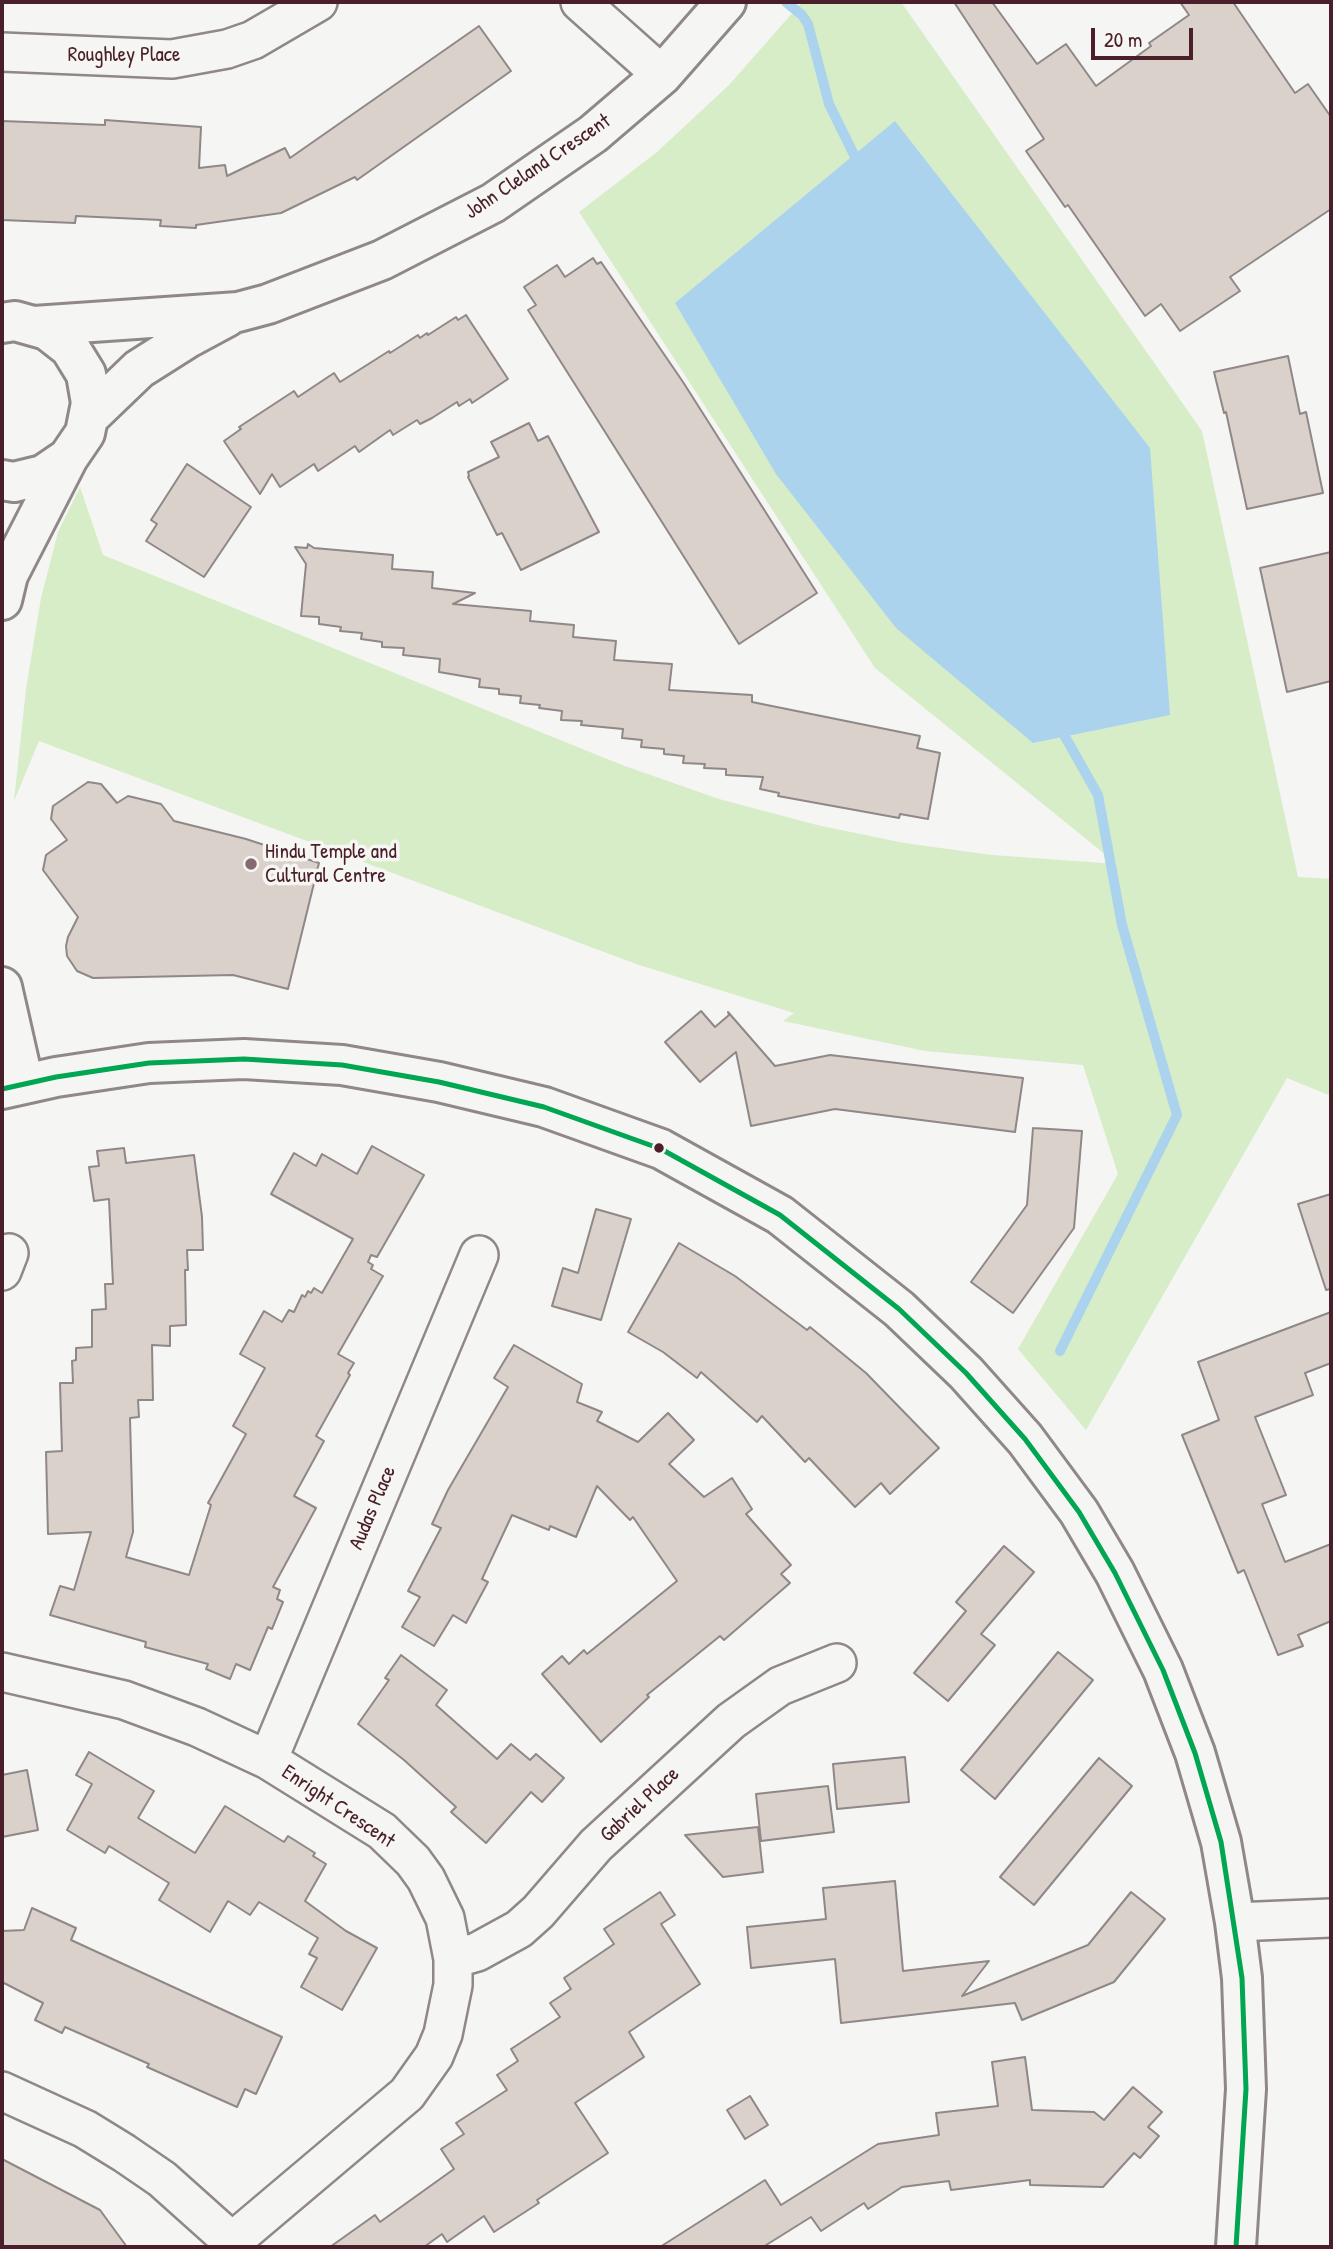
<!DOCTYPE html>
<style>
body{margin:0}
#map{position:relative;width:1333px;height:2249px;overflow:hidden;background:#f5f5f3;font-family:"Patrick Hand",sans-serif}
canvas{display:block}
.frame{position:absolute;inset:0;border:4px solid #4a1f2b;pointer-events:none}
.scale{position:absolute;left:1091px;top:28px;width:102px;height:32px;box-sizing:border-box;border:4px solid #4a1f2b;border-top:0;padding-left:9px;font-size:21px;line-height:24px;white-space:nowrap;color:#4a1f2b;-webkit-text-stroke:5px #f6f6f2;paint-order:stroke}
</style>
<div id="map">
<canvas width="1333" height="2249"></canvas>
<div class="frame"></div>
<div class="scale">20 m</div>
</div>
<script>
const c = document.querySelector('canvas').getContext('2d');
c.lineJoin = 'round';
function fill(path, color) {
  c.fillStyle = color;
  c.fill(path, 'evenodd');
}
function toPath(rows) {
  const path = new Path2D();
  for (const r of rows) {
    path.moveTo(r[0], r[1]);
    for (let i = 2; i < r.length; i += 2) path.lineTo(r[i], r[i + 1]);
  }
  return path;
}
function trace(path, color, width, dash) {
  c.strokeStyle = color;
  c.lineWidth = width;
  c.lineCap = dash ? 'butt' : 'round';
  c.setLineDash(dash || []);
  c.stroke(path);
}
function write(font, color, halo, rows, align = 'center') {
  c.font = font + ' "Patrick Hand",sans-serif';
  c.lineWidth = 7;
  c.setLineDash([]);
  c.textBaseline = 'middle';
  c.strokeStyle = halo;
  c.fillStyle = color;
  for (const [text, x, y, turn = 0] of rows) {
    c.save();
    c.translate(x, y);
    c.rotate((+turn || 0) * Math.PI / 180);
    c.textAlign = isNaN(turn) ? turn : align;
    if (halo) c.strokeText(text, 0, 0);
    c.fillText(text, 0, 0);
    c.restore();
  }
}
fill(toPath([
 [802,2,901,2,1202,431,1298,877,1331,879,1331,1096,1287,1078,1086,1430,1018,1349,1118,1174,1083,1065,925,1051,783,1021,794,1013,639,965,39,741,14,801,26,689,41,598,58,532,80,487,103,555,622,765,719,799,817,825,904,843,992,855,1117,864,875,668,579,212,657,152,729,85]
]), '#d6edc8');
fill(toPath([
 [895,121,1150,448,1170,715,1033,743,896,628,776,474,675,303]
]), '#acd3ed');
trace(toPath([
 [786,2,802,15,808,24,829,104,860,167],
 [1059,726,1098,795,1122,925,1177,1115,1060,1351]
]), '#acd3ed', 10);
const building = toPath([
 [954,2,992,2,1037,64,1066,44,1096,86,1151,46,1149,43,1189,15,1180,2,1233,2,1295,93,1308,84,1331,117,1331,209,1230,277,1240,291,1180,331,1161,304,1145,316,1068,205,1065,207,1026,151,1044,139,954,2],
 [479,26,511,71,357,180,355,177,281,213,196,225,196,228,160,226,161,220,76,216,75,223,2,220,2,121,105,125,105,120,201,127,199,168,225,165,227,176,285,148,290,158,479,26],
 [593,258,597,264,601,262,683,382,817,593,739,644,528,310,536,305,524,287,557,265,565,277,593,258],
 [466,315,508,379,472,403,470,399,459,406,457,402,432,418,420,424,417,420,393,435,390,430,359,452,355,446,318,471,314,464,280,487,272,474,260,494,224,441,241,429,239,427,294,391,298,397,334,373,340,382,389,351,390,353,418,335,420,338,427,333,428,335,456,317,458,320,466,315],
 [1288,356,1300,414,1306,412,1323,493,1247,509,1226,412,1224,413,1214,372,1288,356],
 [529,423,538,441,548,436,599,532,521,570,502,533,497,535,468,477,469,476,468,472,499,457,491,442,529,423],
 [187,464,251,507,204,577,146,541,157,524,151,520,187,464],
 [308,544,314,548,393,555,392,569,433,572,432,588,475,593,453,604,531,611,530,621,574,625,573,637,616,641,614,660,672,664,669,690,752,695,752,702,920,736,917,748,940,753,928,819,900,814,899,818,778,796,779,793,760,789,763,777,726,775,726,769,704,768,705,764,683,763,684,756,664,754,664,749,641,747,642,740,622,738,623,729,581,725,582,721,561,720,562,711,539,708,540,705,520,703,521,696,499,694,499,689,479,687,480,679,439,672,440,659,403,655,404,648,382,647,382,642,361,639,362,633,340,631,341,627,319,624,319,617,301,616,306,564,295,547,307,548,308,544],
 [1331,552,1331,681,1287,692,1260,568,1331,552],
 [88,782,101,784,117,803,128,796,161,804,174,821,246,839,319,863,288,989,233,975,93,978,77,971,67,956,66,946,68,937,78,917,43,870,46,855,67,840,51,819,53,806,88,782],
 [701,1011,715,1027,729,1015,728,1012,775,1066,830,1055,1023,1078,1015,1132,835,1109,751,1126,736,1052,700,1082,665,1042,701,1011],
 [1033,1128,1082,1131,1074,1228,1013,1313,971,1282,1027,1205,1033,1128],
 [372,1146,424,1175,377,1257,371,1255,368,1262,373,1265,371,1269,383,1276,338,1354,354,1363,348,1373,350,1375,316,1436,324,1441,294,1496,316,1508,273,1587,280,1590,277,1599,283,1602,272,1629,268,1627,250,1670,236,1664,230,1679,206,1669,208,1664,145,1647,146,1642,50,1615,60,1586,74,1590,91,1532,48,1534,46,1452,62,1451,60,1383,73,1383,72,1361,76,1360,76,1348,92,1347,92,1310,106,1309,105,1284,113,1284,109,1199,94,1201,89,1167,99,1166,97,1151,124,1148,126,1163,194,1155,202,1217,203,1250,187,1250,188,1270,185,1270,186,1325,170,1326,170,1346,152,1345,153,1400,138,1400,139,1417,130,1418,133,1532,126,1557,189,1575,211,1505,208,1503,246,1434,233,1426,265,1368,240,1354,264,1311,282,1322,289,1310,294,1312,302,1295,305,1297,308,1291,311,1293,314,1288,322,1293,353,1239,271,1194,294,1153,316,1166,322,1154,357,1174,372,1146],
 [1331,1194,1331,1289,1326,1290,1298,1204,1331,1194],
 [596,1209,631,1219,601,1320,552,1306,563,1268,578,1273,596,1209],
 [679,1243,735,1276,807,1330,810,1327,866,1373,939,1448,890,1494,881,1483,855,1507,809,1458,805,1462,762,1416,757,1422,701,1372,697,1378,663,1352,628,1332,679,1243],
 [1331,1312,1331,1363,1305,1373,1313,1395,1255,1417,1286,1495,1262,1504,1285,1562,1331,1544,1331,1621,1298,1635,1303,1646,1278,1655,1244,1570,1238,1573,1182,1435,1219,1420,1198,1362,1331,1312],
 [514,1345,582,1384,577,1402,602,1412,597,1421,638,1442,668,1413,694,1440,669,1464,704,1497,732,1478,752,1509,746,1514,791,1565,781,1574,790,1583,724,1640,720,1636,647,1695,649,1697,601,1742,542,1674,562,1656,569,1664,584,1650,587,1654,677,1581,633,1517,630,1520,597,1486,576,1537,550,1526,549,1530,512,1515,482,1579,488,1582,466,1623,453,1615,434,1646,402,1627,420,1597,408,1591,441,1528,432,1524,448,1490,508,1387,494,1378,514,1345],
 [1004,1546,1034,1572,981,1634,995,1645,948,1701,914,1673,966,1611,956,1602,1004,1546],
 [1058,1652,1093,1680,995,1799,961,1770,1058,1652],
 [401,1655,447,1690,436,1705,497,1759,511,1744,530,1760,536,1754,564,1778,542,1802,531,1792,486,1843,451,1812,456,1807,404,1760,358,1724,389,1680,385,1678,401,1655],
 [89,1752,154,1791,138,1818,195,1853,225,1806,284,1842,288,1836,315,1853,313,1856,326,1864,305,1901,346,1931,377,1948,342,2010,301,1987,317,1958,309,1954,318,1938,259,1902,250,1915,228,1901,210,1932,159,1900,169,1883,109,1846,105,1853,67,1830,92,1784,76,1775,89,1752],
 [905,1757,909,1802,837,1809,833,1764,905,1757],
 [1099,1758,1132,1786,1034,1905,1000,1877,1099,1758],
 [27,1770,38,1830,2,1837,2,1775,27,1770],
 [828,1786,834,1832,761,1841,756,1794,828,1786],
 [758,1827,763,1872,723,1877,685,1835,758,1827],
 [895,1881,903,1971,989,1961,962,1996,1088,1945,1131,1892,1165,1919,1114,1982,1022,2020,1015,2003,841,2023,835,1959,751,1968,747,1927,826,1919,823,1888,895,1881],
 [660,1892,675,1915,661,1924,700,1984,629,2032,644,2057,575,2103,608,2153,537,2200,539,2203,494,2232,484,2216,447,2242,442,2234,424,2247,330,2247,375,2215,380,2222,454,2169,441,2149,464,2134,456,2123,507,2090,497,2075,518,2061,511,2049,560,2017,550,2003,571,1989,564,1978,614,1944,604,1929,660,1892],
 [32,1908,76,1928,71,1940,282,2037,256,2094,245,2089,237,2107,147,2067,149,2064,65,2027,62,2033,35,2020,43,2003,2,1982,2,1931,24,1930,32,1908],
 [1025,2057,1032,2110,1094,2112,1104,2120,1133,2087,1162,2112,1148,2127,1159,2136,1140,2158,1134,2153,1103,2187,1030,2185,1030,2180,951,2190,949,2181,902,2187,868,2209,864,2203,821,2231,811,2217,763,2247,660,2247,765,2180,781,2205,878,2144,939,2135,936,2113,998,2106,992,2062,1025,2057],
 [750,2096,768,2125,745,2139,727,2110,750,2096],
 [2,2159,100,2210,127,2247,2,2247,2,2159]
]);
fill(building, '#dad1ca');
trace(building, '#8f8788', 2);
const minor = toPath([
 [580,2,662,75],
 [2,52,172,59,227,49,253,40,318,2],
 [2,1271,9,1253],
 [2,1672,124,1700,197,1727,268,1760,382,1831,413,1861,426,1879,445,1918,453,1959,453,1985,443,2034,434,2056,407,2094,233,2241],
 [268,1760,479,1255],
 [1235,1922,1331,1918],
 [453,1959,477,1952,519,1929,538,1912,596,1845,731,1721,780,1686,837,1663],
 [2,2091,85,2129,124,2153,162,2179,238,2247]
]);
const tertiary = toPath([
 [2,323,15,321,47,330,70,348,86,374,91,403,85,433,68,458,43,475,14,482,2,480],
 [34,326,238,312,268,304,382,260,493,203,593,134,662,75,726,2],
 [88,418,139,369,188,338,227,317],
 [2,600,8,575,68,458],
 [2,987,24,1084],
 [2,1089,56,1077,149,1063,244,1059,342,1065,439,1082,544,1107,661,1149,780,1215,899,1309,966,1373,1025,1439,1079,1512,1115,1573,1163,1670,1195,1753,1221,1842,1235,1922,1242,1978,1246,2089,1236,2247]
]);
trace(minor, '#8f8788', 42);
trace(tertiary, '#8f8788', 44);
trace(minor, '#f5f5f3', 37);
trace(tertiary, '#f5f5f3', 38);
trace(toPath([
 [2,1089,56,1077,149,1063,244,1059,342,1065,439,1082,544,1107,661,1149,780,1215,899,1309,966,1373,1025,1439,1079,1512,1115,1573,1163,1670,1195,1753,1221,1842,1242,1978,1246,2089,1236,2247]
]), '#00a651', 5);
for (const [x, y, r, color] of [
 [251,864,7,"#866a71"],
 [659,1148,6,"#4a1f2b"]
]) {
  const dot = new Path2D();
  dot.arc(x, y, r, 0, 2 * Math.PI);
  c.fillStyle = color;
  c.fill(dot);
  trace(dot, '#f6f6f2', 2.5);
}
write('21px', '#4a1f2b', '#f6f6f2', [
 ["Roughley Place",124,55],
 ["John Cleland Crescent",538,167,-34],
 ["Audas Place",373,1508,-67],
 ["Gabriel Place",640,1805,-43],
 ["Enright Crescent",338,1807,34]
]);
write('21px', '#4a1f2b', '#f6f6f2', [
 ["Hindu Temple and",265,852],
 ["Cultural Centre",265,876]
], 'left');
</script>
